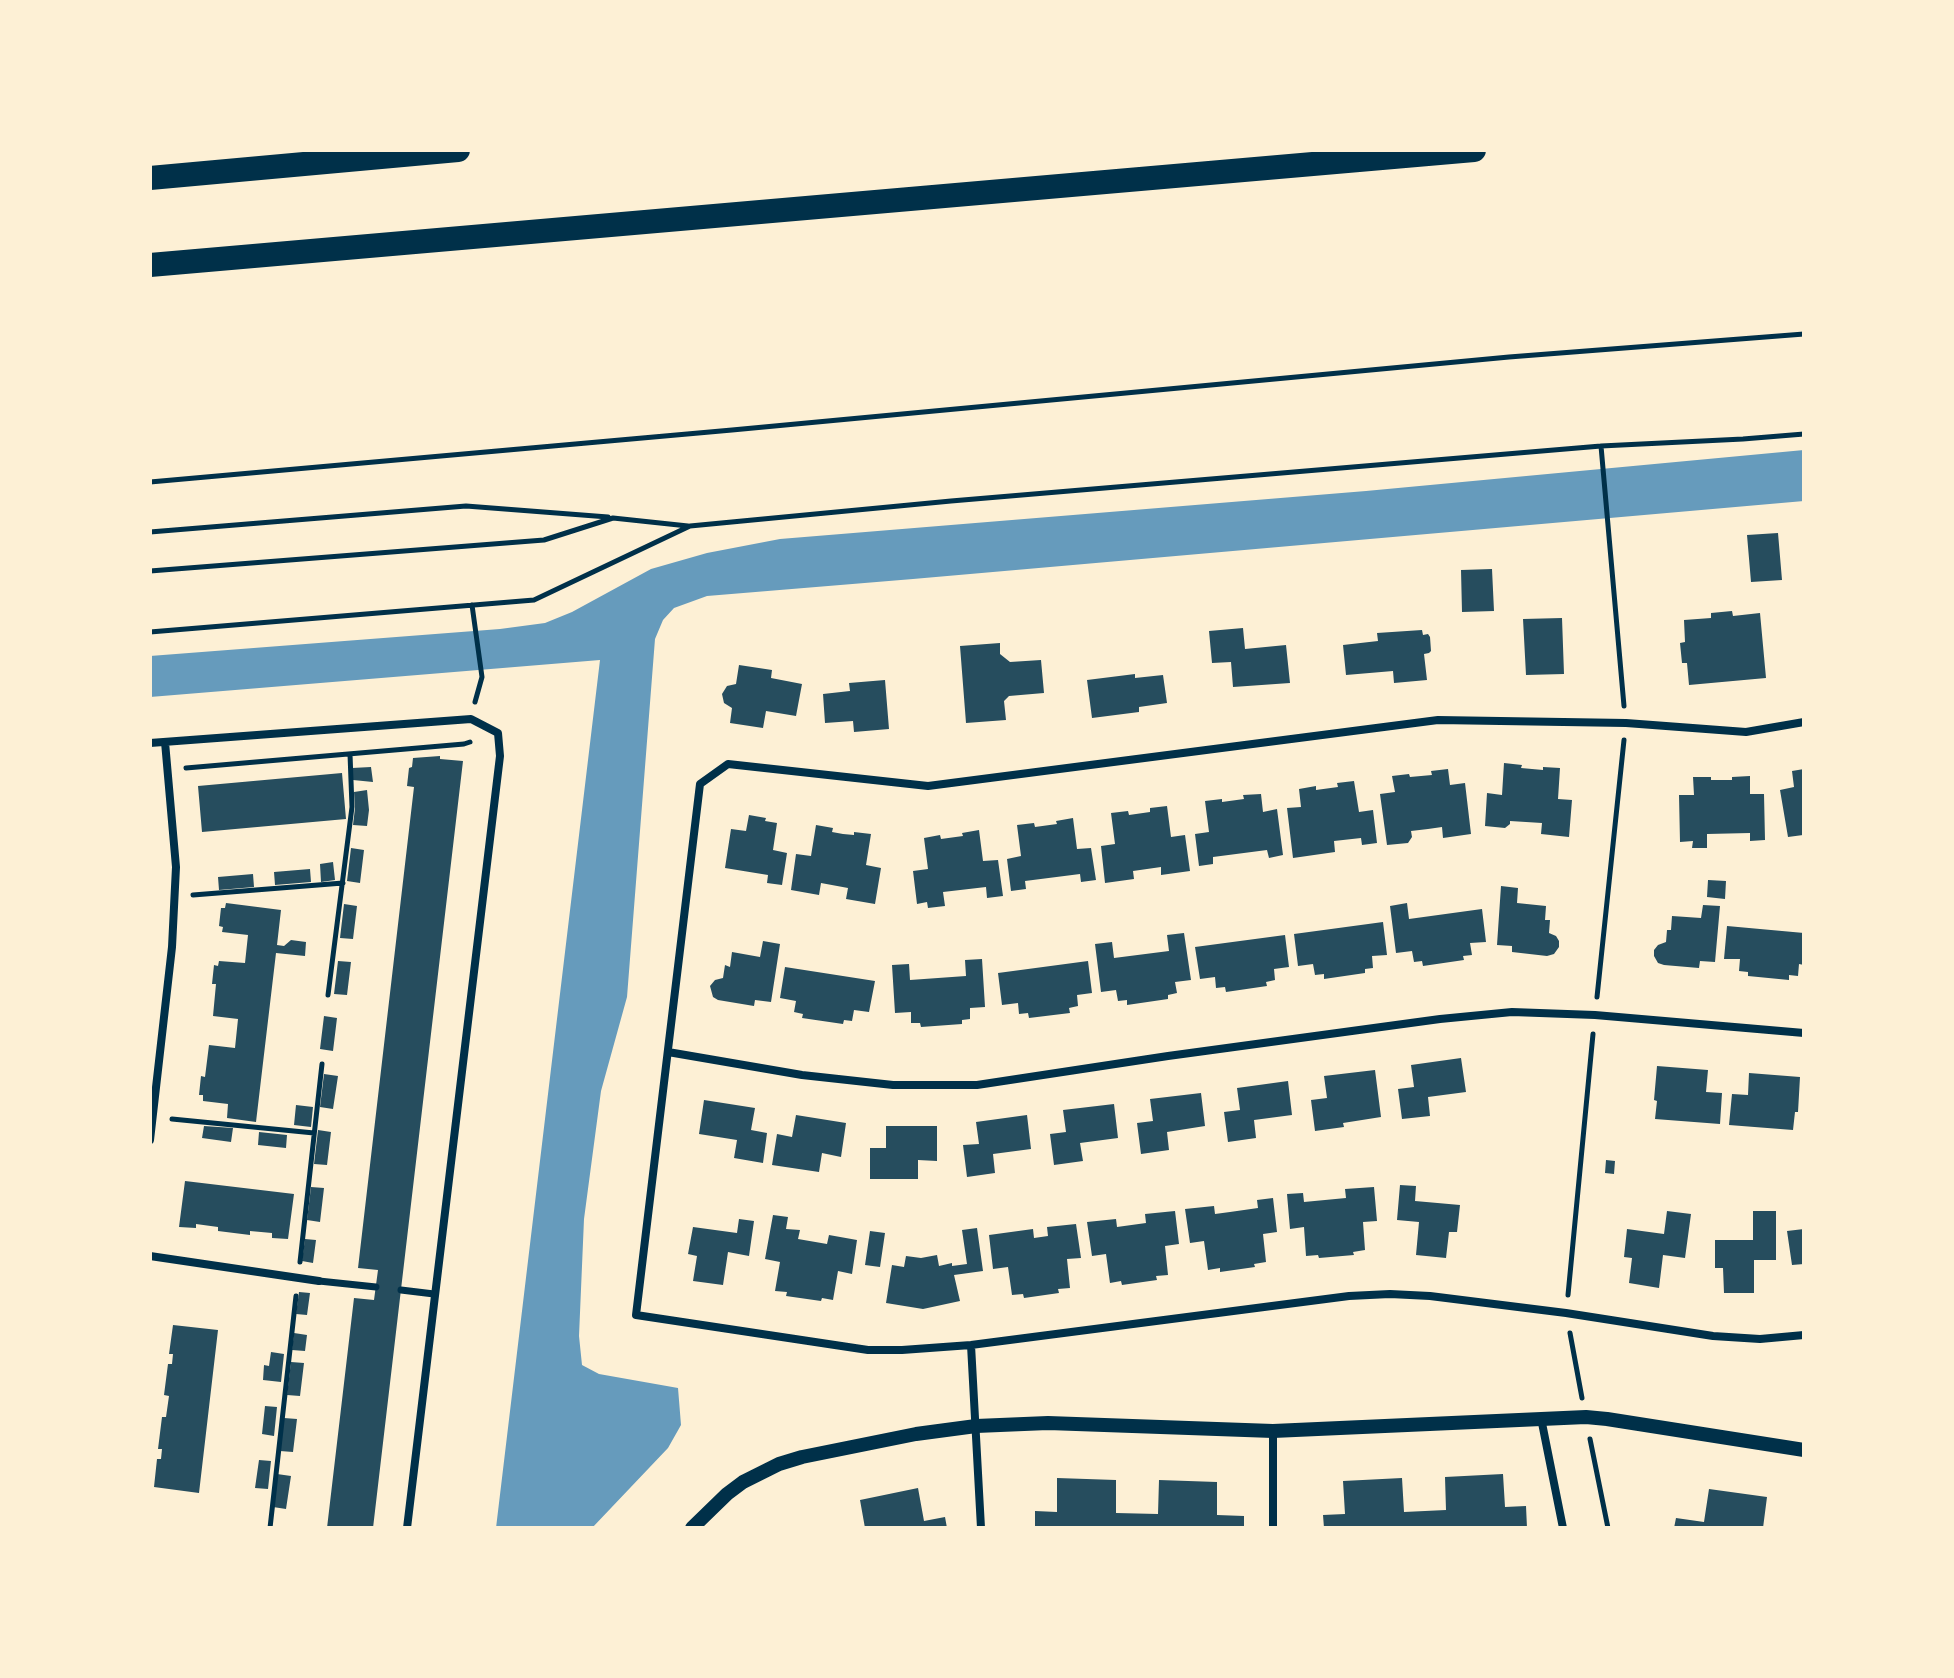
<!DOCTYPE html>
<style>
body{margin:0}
#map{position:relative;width:1954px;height:1678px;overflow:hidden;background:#fdf0d5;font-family:Overpass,sans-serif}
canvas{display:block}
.frame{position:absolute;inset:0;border:152px solid #fdf0d5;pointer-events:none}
</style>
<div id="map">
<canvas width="1954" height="1678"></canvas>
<div class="frame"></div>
</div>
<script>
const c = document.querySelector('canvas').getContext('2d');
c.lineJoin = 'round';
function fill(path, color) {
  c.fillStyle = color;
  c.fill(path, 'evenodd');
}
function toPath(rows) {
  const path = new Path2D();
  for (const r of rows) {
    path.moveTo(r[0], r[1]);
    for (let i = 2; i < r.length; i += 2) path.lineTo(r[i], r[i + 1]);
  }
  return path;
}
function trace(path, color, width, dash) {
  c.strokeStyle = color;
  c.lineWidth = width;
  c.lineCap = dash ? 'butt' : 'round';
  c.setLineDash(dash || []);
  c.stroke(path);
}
fill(toPath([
 [1804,450,1804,501,913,579,707,596,674,608,663,620,655,639,627,997,601,1091,584,1219,579,1336,582,1365,599,1374,678,1388,681,1425,668,1448,592,1528,496,1528,600,660,150,697,150,656,500,629,545,623,572,612,651,569,707,553,780,539,1366,491]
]), '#669bbc');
fill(toPath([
 [1778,533,1782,580,1751,582,1747,535],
 [1492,569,1494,611,1462,612,1461,570],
 [1732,611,1733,616,1760,613,1766,678,1689,685,1687,663,1682,663,1680,643,1685,642,1684,620,1711,618,1711,613],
 [1562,618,1564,674,1526,675,1523,619],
 [1243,628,1245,649,1286,645,1290,683,1233,687,1231,662,1212,663,1209,631],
 [1422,630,1423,635,1428,634,1430,637,1431,651,1429,653,1424,654,1427,680,1394,683,1393,671,1346,675,1343,645,1378,641,1377,633],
 [1000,643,1000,654,1010,662,1041,660,1044,693,1009,696,1004,701,1006,720,966,723,960,646],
 [739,665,772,670,771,678,802,684,796,716,766,711,763,728,730,723,732,708,724,703,722,694,727,686,736,684],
 [1135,674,1135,678,1163,675,1167,703,1139,707,1139,712,1092,718,1087,680],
 [885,680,889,729,854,732,853,721,825,723,823,694,850,691,849,683],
 [440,756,440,759,463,761,373,1528,327,1528,354,1298,374,1300,378,1270,358,1268,414,787,407,786,409,768,412,767,413,758],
 [1504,763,1522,765,1521,768,1543,770,1543,767,1560,768,1558,799,1572,800,1569,837,1541,834,1542,823,1510,821,1510,824,1505,828,1485,826,1487,793,1502,795],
 [371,767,373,782,353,780,352,768],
 [1448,769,1450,785,1465,783,1471,834,1443,838,1442,827,1428,829,1411,831,1412,837,1408,843,1387,845,1380,794,1395,792,1392,776,1409,774,1410,777,1432,775,1431,771],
 [1804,769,1803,835,1788,837,1780,790,1794,787,1792,771],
 [342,773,346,819,202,832,198,786],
 [1750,776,1750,794,1764,794,1765,840,1750,841,1750,833,1707,834,1707,848,1692,848,1693,841,1680,842,1679,795,1694,795,1693,777,1711,777,1711,780,1732,780,1732,777],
 [1354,781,1359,812,1373,810,1377,843,1362,845,1361,838,1334,841,1335,852,1293,858,1287,808,1301,807,1299,789,1316,786,1316,790,1338,787,1337,783],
 [367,790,369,810,367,826,353,825,355,808,354,792],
 [1261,794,1263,812,1277,809,1283,855,1269,858,1267,850,1213,857,1213,864,1199,866,1195,834,1209,832,1205,801,1222,799,1222,802,1244,799,1243,795],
 [1167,806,1171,837,1185,835,1190,871,1161,875,1161,867,1133,871,1134,879,1105,883,1101,846,1115,844,1111,813,1128,811,1129,815,1150,812,1150,808],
 [749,815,766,818,765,821,777,823,773,850,787,853,782,885,767,883,768,875,725,868,731,829,746,831],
 [1073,818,1077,849,1091,848,1096,880,1081,882,1080,874,1025,881,1026,889,1011,891,1007,859,1021,856,1017,825,1034,823,1035,827,1057,824,1056,821],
 [816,825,833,828,832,832,843,834,854,835,854,832,871,834,866,865,881,868,875,904,846,899,848,888,821,883,819,895,791,890,796,854,811,856],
 [979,830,983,861,998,860,1003,896,987,898,986,887,943,892,945,906,928,908,927,902,917,904,913,871,928,869,924,838,940,835,941,839,963,836,962,833],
 [351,848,364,850,360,883,347,881],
 [333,862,335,880,321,882,320,864],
 [310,869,311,882,275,885,274,872],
 [253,874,254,887,219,890,218,877],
 [1708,880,1726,881,1725,899,1707,897],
 [1501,886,1518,888,1517,903,1546,906,1545,920,1550,920,1549,933,1556,936,1559,941,1559,947,1554,954,1547,956,1512,952,1512,946,1497,945],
 [226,903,281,910,277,945,284,946,291,940,306,942,305,956,276,953,256,1122,227,1118,228,1104,203,1101,203,1095,199,1095,201,1076,205,1077,209,1045,235,1048,238,1019,213,1016,216,984,212,984,214,965,218,966,219,961,245,963,248,935,222,932,223,927,219,926,221,908,225,908],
 [1407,903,1409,919,1482,909,1486,942,1470,943,1472,955,1463,956,1464,960,1423,966,1422,961,1414,962,1412,951,1396,953,1390,906],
 [344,904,357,906,353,939,340,938],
 [1703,905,1720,906,1715,962,1700,961,1699,968,1664,965,1658,963,1654,956,1654,950,1658,945,1666,942,1667,930,1671,930,1672,916,1701,918],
 [1383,922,1387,955,1372,956,1373,968,1365,969,1365,973,1324,979,1324,974,1315,975,1313,964,1298,966,1294,934],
 [1727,926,1804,933,1804,965,1799,964,1798,976,1789,975,1789,980,1748,976,1748,972,1739,971,1740,959,1724,959],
 [1184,933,1191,980,1175,982,1177,993,1168,995,1168,999,1127,1005,1127,1000,1118,1001,1116,990,1101,992,1095,944,1112,942,1114,958,1169,951,1167,935],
 [1285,935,1289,967,1274,969,1275,980,1266,982,1267,986,1226,992,1225,987,1216,988,1215,977,1200,979,1195,947],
 [763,941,780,944,771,1002,755,1000,754,1006,718,1000,713,997,710,986,715,980,723,978,725,965,730,967,732,952,760,957],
 [982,959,985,1007,970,1008,970,1019,962,1020,962,1024,921,1027,920,1023,911,1023,911,1012,895,1013,892,965,909,964,910,980,966,976,965,960],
 [338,961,351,962,347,995,334,994],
 [1088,961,1092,993,1077,995,1078,1006,1069,1008,1070,1013,1029,1018,1028,1013,1019,1014,1018,1003,1002,1005,998,973],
 [785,967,875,981,869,1012,854,1010,852,1021,844,1020,843,1024,802,1018,803,1014,794,1012,796,1001,780,998],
 [324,1016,337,1018,333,1051,320,1049],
 [1461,1058,1466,1092,1428,1097,1430,1116,1402,1119,1398,1089,1414,1087,1411,1065],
 [1657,1066,1708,1070,1706,1092,1722,1093,1720,1124,1655,1119,1657,1101,1654,1100],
 [1375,1070,1381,1117,1343,1123,1344,1127,1315,1131,1311,1100,1327,1098,1324,1076],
 [1749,1073,1800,1077,1798,1112,1795,1112,1793,1130,1729,1125,1732,1094,1748,1095],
 [324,1074,338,1076,333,1109,320,1107],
 [1288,1081,1292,1115,1254,1120,1256,1138,1228,1142,1224,1112,1240,1110,1237,1088],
 [1201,1093,1205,1126,1167,1132,1169,1150,1141,1154,1137,1123,1153,1121,1150,1099],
 [704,1100,755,1108,751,1130,767,1133,763,1163,734,1158,737,1140,699,1134],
 [1114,1104,1118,1138,1080,1143,1083,1161,1054,1165,1050,1134,1066,1132,1063,1110],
 [296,1105,313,1107,311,1127,294,1125],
 [796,1115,846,1123,841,1157,822,1153,819,1172,772,1165,777,1134,792,1137],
 [1027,1115,1031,1149,993,1154,995,1173,967,1177,963,1145,979,1144,976,1122],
 [204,1126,233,1128,231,1142,202,1138],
 [886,1126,937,1126,937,1161,918,1160,918,1179,870,1179,870,1148,886,1148],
 [318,1130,331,1132,327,1165,314,1164],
 [259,1132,287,1135,286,1148,258,1145],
 [1606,1160,1615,1161,1614,1174,1605,1173],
 [185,1181,294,1194,288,1239,272,1238,272,1233,250,1231,250,1235,218,1231,218,1227,196,1224,196,1228,179,1227],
 [1400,1185,1416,1186,1415,1201,1460,1205,1457,1232,1449,1232,1446,1258,1416,1255,1419,1222,1397,1220],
 [311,1187,324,1188,320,1222,307,1220],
 [1374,1187,1377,1221,1363,1222,1365,1250,1353,1252,1354,1255,1319,1258,1318,1255,1306,1256,1304,1227,1290,1229,1287,1194,1303,1193,1304,1202,1346,1198,1345,1189],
 [1273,1198,1277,1232,1263,1234,1266,1262,1254,1264,1255,1267,1220,1272,1220,1268,1208,1270,1204,1241,1190,1243,1185,1209,1214,1206,1215,1214,1230,1212,1258,1208,1257,1200],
 [1175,1211,1179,1244,1165,1246,1168,1275,1156,1276,1157,1280,1122,1285,1121,1281,1110,1283,1106,1254,1092,1256,1087,1222,1116,1219,1117,1227,1146,1223,1145,1214],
 [1667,1211,1691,1214,1685,1258,1663,1255,1659,1288,1629,1283,1632,1258,1624,1257,1627,1229,1664,1234],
 [1753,1211,1776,1211,1776,1260,1754,1260,1754,1293,1724,1293,1723,1268,1715,1268,1715,1240,1753,1240],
 [773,1215,788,1217,786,1229,800,1230,798,1239,827,1244,829,1235,857,1240,852,1274,838,1271,833,1300,822,1298,821,1301,786,1296,787,1292,775,1291,780,1262,765,1259],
 [739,1219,754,1221,749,1256,728,1252,723,1285,693,1281,697,1256,688,1254,693,1227,737,1233],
 [1076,1224,1081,1258,1067,1259,1070,1288,1058,1289,1059,1293,1024,1298,1023,1294,1012,1295,1008,1267,993,1269,989,1235,1033,1229,1034,1238,1048,1236,1047,1227],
 [977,1228,983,1271,954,1275,960,1301,923,1309,886,1303,892,1265,904,1267,906,1256,921,1258,937,1255,939,1266,952,1263,952,1266,967,1264,962,1230],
 [1804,1229,1804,1264,1792,1265,1787,1231],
 [870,1231,885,1233,880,1267,865,1265],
 [305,1239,316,1240,313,1263,302,1261],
 [299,1292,310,1293,307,1315,296,1314],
 [173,1325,218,1330,199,1493,154,1487,157,1459,161,1459,162,1449,158,1449,162,1417,166,1417,169,1396,164,1395,168,1364,172,1364,173,1354,169,1354],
 [294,1333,307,1335,305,1351,292,1350],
 [271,1352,284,1354,281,1382,263,1380,264,1365,269,1366],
 [291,1362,304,1363,300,1396,287,1395],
 [265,1406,277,1407,274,1436,262,1434],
 [284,1418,297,1419,293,1452,280,1451],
 [259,1460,271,1461,268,1489,255,1488],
 [277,1474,291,1476,286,1509,273,1507],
 [1503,1474,1505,1507,1526,1506,1527,1528,1324,1528,1323,1515,1345,1514,1343,1481,1402,1478,1404,1512,1446,1510,1445,1477],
 [1057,1478,1116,1480,1116,1513,1158,1514,1159,1480,1217,1482,1217,1515,1244,1516,1244,1528,1035,1528,1035,1511,1057,1512],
 [918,1488,924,1521,945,1517,947,1528,865,1528,860,1500],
 [1709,1489,1767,1497,1763,1528,1674,1528,1676,1518,1704,1522]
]), '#264d5e');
trace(toPath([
 [1601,446,1624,706],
 [150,482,732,430,1509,357,1804,334],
 [150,532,466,506,608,517],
 [150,571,544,540,613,518,688,526],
 [472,605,482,677,475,702],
 [150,632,534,600,690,526,951,501,1601,446,1743,439,1804,434],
 [186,768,464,744,470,742],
 [193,895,343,883],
 [328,995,352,807,350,754],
 [1597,997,1624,740],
 [172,1119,314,1133],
 [300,1262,322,1064],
 [1568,1295,1593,1034],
 [1570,1333,1582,1398],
 [1590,1439,1608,1528],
 [270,1528,296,1296]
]), '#003049', 5);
trace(toPath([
 [319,1281,376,1287],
 [401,1290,434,1294]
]), '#003049', 7);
trace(toPath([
 [1804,722,1746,732,1626,723,1438,720,928,786,728,764,700,784,636,1315,868,1350,902,1350,971,1345,1349,1296,1390,1294,1430,1296,1566,1313,1713,1336,1760,1339,1804,1335],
 [150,743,471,719,498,733,500,756,407,1528],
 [668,1052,802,1075,893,1085,977,1085,1168,1056,1440,1019,1512,1012,1595,1015,1804,1033],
 [150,1140,172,947,176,867,165,742],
 [150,1256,319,1281],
 [971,1345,981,1528],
 [1541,1418,1563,1528],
 [1273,1528,1273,1431]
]), '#003049', 8);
trace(toPath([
 [692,1528,727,1494,743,1482,779,1464,802,1457,916,1434,976,1426,1048,1423,1273,1431,1586,1417,1607,1419,1804,1450]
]), '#003049', 14);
trace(toPath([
 [150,178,458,150],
 [150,265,1474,150]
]), '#003049', 24);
</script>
